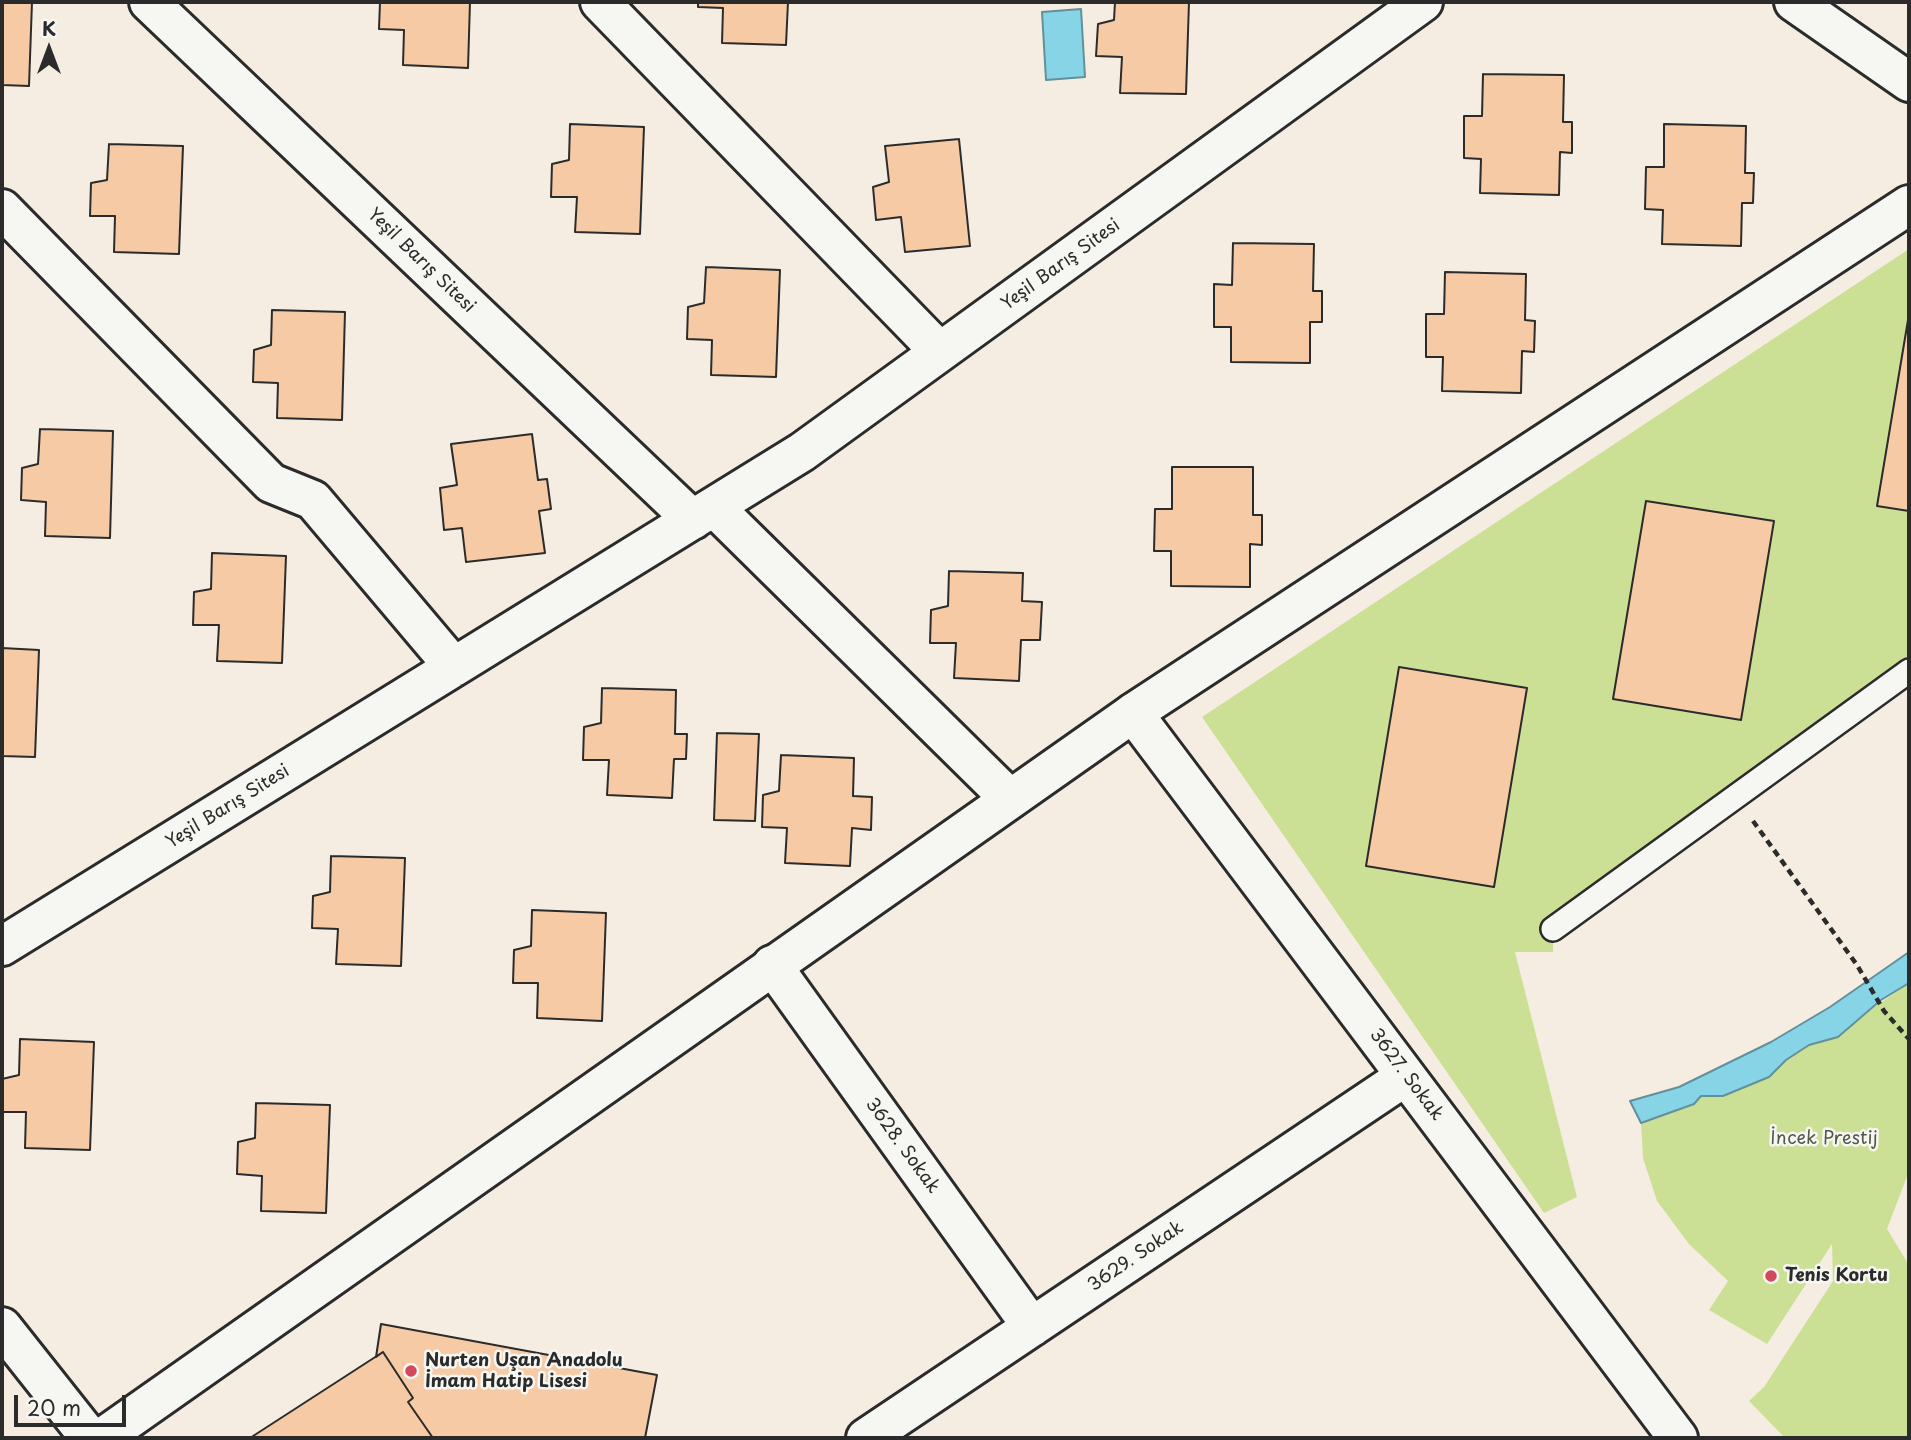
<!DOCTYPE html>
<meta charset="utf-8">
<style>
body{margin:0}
#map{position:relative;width:1911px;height:1440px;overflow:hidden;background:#f6ede2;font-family:"Playpen Sans",sans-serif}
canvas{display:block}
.frame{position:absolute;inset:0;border:4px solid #2b2b2b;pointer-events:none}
.north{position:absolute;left:14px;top:14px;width:70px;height:70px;-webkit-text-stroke:5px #f6f6f2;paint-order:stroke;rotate:0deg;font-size:19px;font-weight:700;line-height:28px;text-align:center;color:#2b2b2b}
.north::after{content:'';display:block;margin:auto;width:24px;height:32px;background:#2b2b2b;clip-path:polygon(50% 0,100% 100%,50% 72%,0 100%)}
.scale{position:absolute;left:14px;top:1395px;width:112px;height:32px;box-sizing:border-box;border:4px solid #2b2b2b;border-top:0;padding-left:9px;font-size:21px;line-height:24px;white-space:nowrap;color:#2b2b2b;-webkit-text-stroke:5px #f6f6f2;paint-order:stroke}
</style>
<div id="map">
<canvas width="1911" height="1440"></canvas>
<div class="frame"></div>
<div class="north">K</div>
<div class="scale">20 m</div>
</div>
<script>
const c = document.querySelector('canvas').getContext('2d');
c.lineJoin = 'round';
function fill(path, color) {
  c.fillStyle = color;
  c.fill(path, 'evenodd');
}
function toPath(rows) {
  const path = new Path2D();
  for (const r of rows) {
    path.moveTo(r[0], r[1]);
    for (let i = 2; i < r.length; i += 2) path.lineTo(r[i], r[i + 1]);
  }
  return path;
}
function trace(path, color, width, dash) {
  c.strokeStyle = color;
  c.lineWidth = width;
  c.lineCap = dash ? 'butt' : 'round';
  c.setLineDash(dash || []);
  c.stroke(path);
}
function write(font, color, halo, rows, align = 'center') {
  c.font = font + ' "Playpen Sans",sans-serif';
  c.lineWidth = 5;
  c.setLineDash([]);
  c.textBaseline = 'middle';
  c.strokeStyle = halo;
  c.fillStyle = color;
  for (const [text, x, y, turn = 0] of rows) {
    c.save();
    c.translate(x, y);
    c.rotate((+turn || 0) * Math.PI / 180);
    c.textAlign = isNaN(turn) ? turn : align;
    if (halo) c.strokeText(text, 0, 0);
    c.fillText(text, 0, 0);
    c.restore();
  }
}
fill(toPath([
 [1909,249,1909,671,1553,928,1553,952,1515,952,1577,1197,1544,1213,1202,717],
 [1909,983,1909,1171,1887,1229,1909,1265,1909,1438,1785,1438,1749,1401,1764,1387,1833,1281,1832,1244,1767,1344,1709,1310,1728,1281,1689,1244,1657,1201,1643,1158,1641,1123,1694,1104,1701,1096,1723,1096,1769,1077,1786,1060,1809,1045,1838,1037,1873,1008]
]), '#cbe095');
const water = toPath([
 [1081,9,1085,77,1046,80,1042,12,1081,9],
 [1909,952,1909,983,1881,1000,1838,1037,1809,1045,1786,1060,1769,1077,1723,1096,1701,1096,1694,1104,1641,1123,1630,1101,1679,1087,1771,1042,1830,1007,1909,952]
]);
fill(water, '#86d4e5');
trace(water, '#62909b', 2);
const building = toPath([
 [2,2,32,2,29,86,2,85,2,2],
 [380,2,470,2,468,68,403,65,404,30,379,29,380,2],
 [698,2,788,2,786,45,722,43,723,8,698,7,698,2],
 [1115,2,1189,2,1186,94,1120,93,1122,57,1096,56,1098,24,1114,20,1115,2],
 [1483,74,1564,75,1563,122,1572,122,1572,153,1560,152,1559,195,1480,193,1481,159,1464,158,1464,116,1482,116,1483,74],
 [570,124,644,127,640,234,575,232,577,197,551,197,552,164,569,160,570,124],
 [1664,124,1746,126,1745,173,1754,173,1753,203,1742,203,1741,246,1662,244,1663,210,1645,209,1646,167,1664,167,1664,124],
 [959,139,970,246,905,252,901,217,876,220,873,187,889,182,885,146,959,139],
 [109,144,183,146,179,254,114,252,115,216,90,216,91,183,107,180,109,144],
 [1233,243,1314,244,1313,291,1322,291,1322,322,1310,322,1310,363,1231,362,1231,327,1214,327,1214,284,1232,285,1233,243],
 [706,267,780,270,776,377,711,375,712,340,687,339,688,307,704,303,706,267],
 [1445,272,1526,274,1525,320,1535,321,1534,352,1522,351,1521,393,1442,391,1443,357,1426,357,1426,314,1444,314,1445,272],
 [272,310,345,312,342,420,277,418,278,383,253,382,254,350,271,345,272,310],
 [1909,314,1909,511,1877,506,1909,314],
 [40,429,113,431,110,538,45,536,46,502,21,500,22,468,38,464,40,429],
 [532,434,538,480,547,479,551,509,539,511,545,553,466,562,462,528,444,530,440,488,457,485,451,444,532,434],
 [1172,467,1253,467,1253,515,1262,515,1262,545,1250,544,1250,587,1171,586,1171,551,1154,551,1155,509,1172,509,1172,467],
 [1646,501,1774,521,1741,720,1613,699,1646,501],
 [212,553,286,556,282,663,217,661,219,625,193,625,194,592,211,589,212,553],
 [949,571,1023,573,1022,601,1042,602,1040,640,1021,640,1019,681,954,678,956,643,930,643,931,610,948,606,949,571],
 [2,648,39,650,35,757,2,756,2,648],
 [1399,667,1527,688,1494,887,1366,866,1399,667],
 [602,688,676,690,675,734,687,734,686,759,674,759,672,798,607,795,609,760,583,760,584,727,601,723,602,688],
 [717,733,759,734,755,821,714,820,717,733],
 [781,755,854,758,853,796,872,797,871,830,852,828,850,866,785,863,787,828,762,827,763,795,779,791,781,755],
 [331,856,405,858,401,966,336,964,338,929,312,928,313,896,330,892,331,856],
 [532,910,606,913,602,1021,537,1018,538,983,513,983,514,950,531,946,532,910],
 [20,1039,94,1042,90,1150,25,1148,26,1112,2,1112,2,1079,19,1075,20,1039],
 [256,1103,330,1105,326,1213,261,1211,262,1176,237,1174,238,1142,255,1138,256,1103],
 [381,1324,657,1375,645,1438,433,1438,408,1402,413,1398,383,1352,376,1357,381,1324],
 [383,1352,413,1398,408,1402,433,1438,250,1438,383,1352]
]);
fill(building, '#f5caa4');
trace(building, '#2b2b2b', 2);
const lane = toPath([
 [1553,929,1909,671]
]);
const street = toPath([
 [149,2,693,520],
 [600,2,940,352],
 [2,209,271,483,313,500,454,667],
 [714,507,1010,799],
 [1133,713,1678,1438],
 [2,946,802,452,1423,2],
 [772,965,1032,1327],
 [2,1327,90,1438],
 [866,1438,1406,1076]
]);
const secondary = toPath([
 [1794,2,1909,82],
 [102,1438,1133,713,1909,205]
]);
trace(lane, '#2b2b2b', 28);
trace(street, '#2b2b2b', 44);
trace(secondary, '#2b2b2b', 44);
trace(toPath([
 [1753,821,1857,965,1884,1011,1909,1039]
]), '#2b2b2b', 4.5, [7, 5]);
trace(lane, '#f6f6f2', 23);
trace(street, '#f6f6f2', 38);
trace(secondary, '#f6f6f2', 38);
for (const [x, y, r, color] of [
 [1771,1276,7,"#d1495b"],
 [411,1371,7,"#d1495b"]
]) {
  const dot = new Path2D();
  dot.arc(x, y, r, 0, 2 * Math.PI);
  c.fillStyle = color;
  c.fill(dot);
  trace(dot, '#f6f6f2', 2.5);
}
write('18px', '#2b2b2b', '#f6f6f2', [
 ["Yeşil Barış Sitesi",421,261,44],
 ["Yeşil Barış Sitesi",1061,265,-36],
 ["Yeşil Barış Sitesi",228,807,-32],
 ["3627. Sokak",1406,1075,53],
 ["3628. Sokak",902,1146,54],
 ["3629. Sokak",1136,1257,-34]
]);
write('18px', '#535846', '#f6f6f2', [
 ["İncek Prestij",1824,1139]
]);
write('bold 18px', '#2b2b2b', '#f6f6f2', [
 ["Tenis Kortu",1785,1276],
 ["Nurten Uşan Anadolu",425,1361],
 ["İmam Hatip Lisesi",425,1382]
], 'left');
</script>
